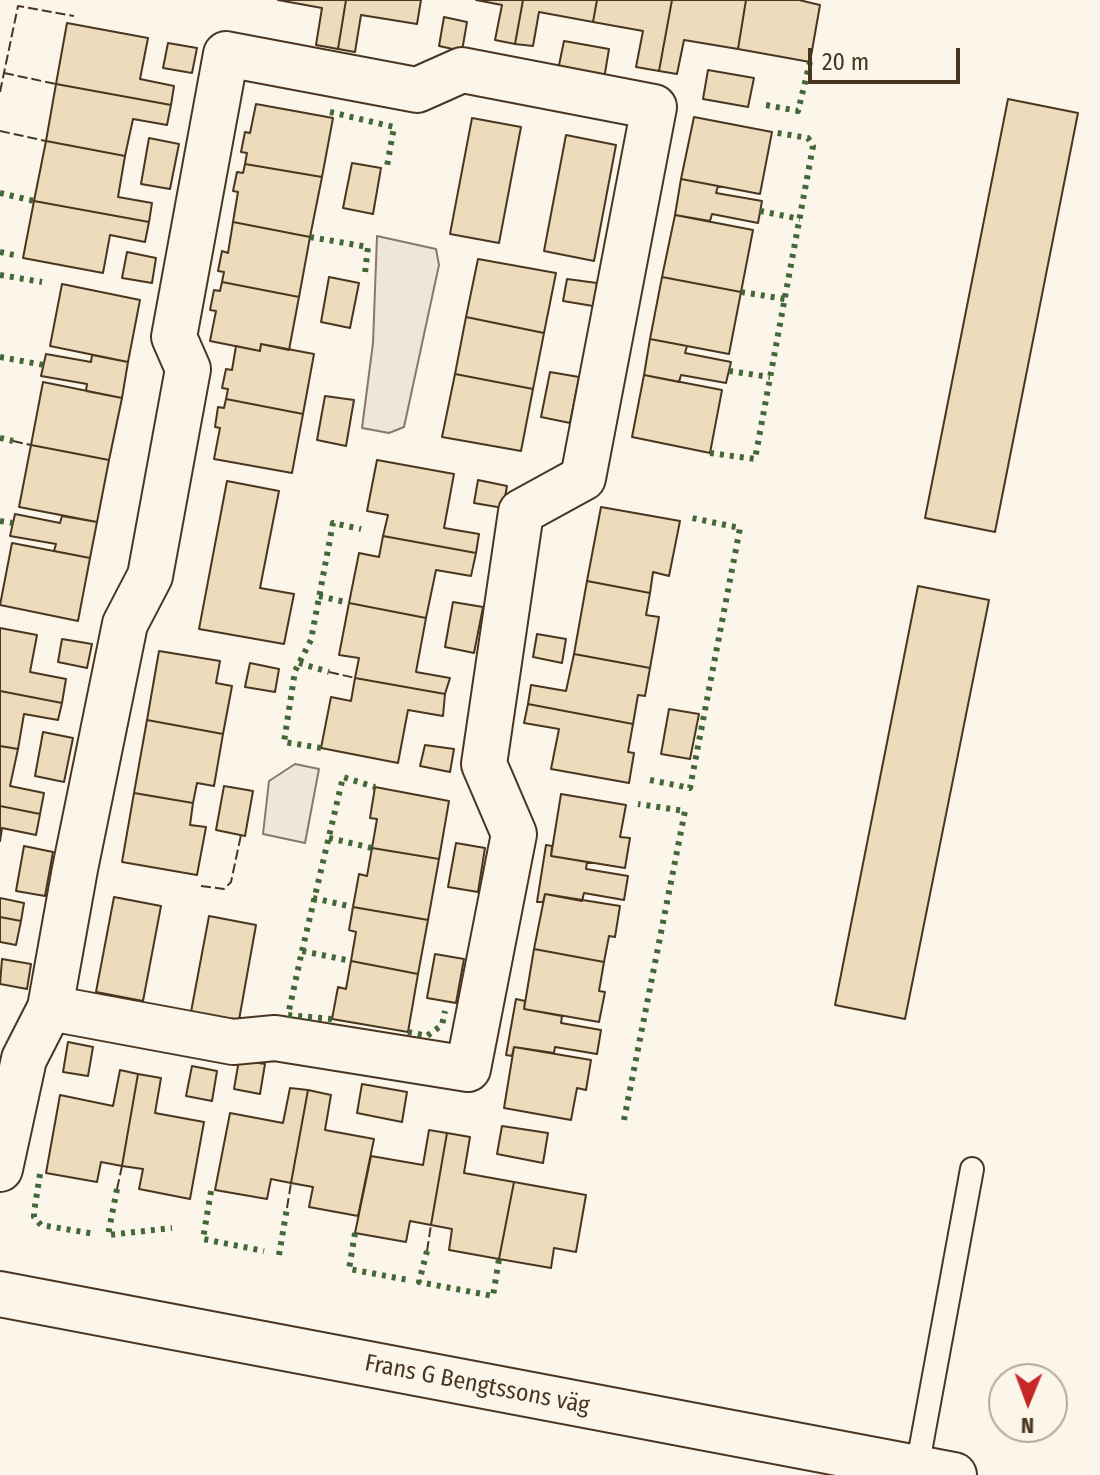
<!DOCTYPE html>
<meta charset="utf-8">
<style>
body{margin:0}
#map{position:relative;width:1100px;height:1475px;overflow:hidden;background:#fbf6e9;font-family:"Fira Sans Condensed",sans-serif}
canvas{display:block}
.north{position:absolute;left:988px;top:1363px;width:80px;height:80px;box-sizing:border-box;background:#fbf6e9;border:2px solid #b4a999;border-radius:50%;rotate:181deg;font-size:22px;font-weight:700;line-height:32px;text-align:center;color:#4a3520}
.north::after{content:'';display:block;margin:auto;width:28px;height:36px;background:#c62828;clip-path:polygon(50% 0,100% 100%,50% 72%,0 100%)}
.scale{position:absolute;left:808px;top:48px;width:152px;height:36px;box-sizing:border-box;border:4px solid #4a3520;border-top:0;padding-left:10px;font-size:24px;line-height:28px;white-space:nowrap;color:#4a3520;-webkit-text-stroke:6px #fbf6e9;paint-order:stroke}
</style>
<div id="map">
<canvas width="1100" height="1475"></canvas>
<div class="north">N</div>
<div class="scale">20 m</div>
</div>
<script>
const c = document.querySelector('canvas').getContext('2d');
c.lineJoin = 'round';
function fill(path, color) {
  c.fillStyle = color;
  c.fill(path, 'evenodd');
}
function toPath(rows) {
  const path = new Path2D();
  for (const r of rows) {
    path.moveTo(r[0], r[1]);
    for (let i = 2; i < r.length; i += 2) path.lineTo(r[i], r[i + 1]);
  }
  return path;
}
function trace(path, color, width, dash) {
  c.strokeStyle = color;
  c.lineWidth = width;
  c.lineCap = dash ? 'butt' : 'round';
  c.setLineDash(dash || []);
  c.stroke(path);
}
function write(font, color, halo, rows, align = 'center') {
  c.font = font + ' "Fira Sans Condensed",sans-serif';
  c.lineWidth = 6;
  c.setLineDash([]);
  c.textBaseline = 'middle';
  c.strokeStyle = halo;
  c.fillStyle = color;
  for (const [text, x, y, turn = 0] of rows) {
    c.save();
    c.translate(x, y);
    c.rotate((+turn || 0) * Math.PI / 180);
    c.textAlign = isNaN(turn) ? turn : align;
    if (halo) c.strokeText(text, 0, 0);
    c.fillText(text, 0, 0);
    c.restore();
  }
}
const green = toPath([
 [377,236,436,249,439,265,404,427,389,433,362,428,373,343,377,236],
 [295,764,319,769,305,843,263,834,269,781,295,764]
]);
fill(green, '#ede6d9');
trace(green, '#887966', 2);
const building = toPath([
 [278,0,346,0,338,49,316,45,322,8,278,0],
 [346,0,421,0,417,24,361,15,355,52,338,49,346,0],
 [476,0,523,0,515,44,495,40,502,5,476,0],
 [523,0,597,0,593,22,539,12,533,46,515,44,523,0],
 [597,0,672,0,659,71,636,67,643,31,593,22,597,0],
 [672,0,746,0,738,49,684,40,677,74,659,71,672,0],
 [746,0,799,0,820,5,810,62,738,49,746,0],
 [444,17,467,22,462,51,439,46,444,17],
 [67,23,148,38,140,79,174,86,171,105,56,84,67,23],
 [564,41,609,49,604,79,558,70,564,41],
 [168,43,197,48,192,73,163,68,168,43],
 [708,70,754,78,748,107,703,99,708,70],
 [56,84,171,105,167,125,133,119,125,156,46,141,56,84],
 [1008,99,1078,113,995,532,925,518,1008,99],
 [256,104,333,118,322,177,245,164,247,153,241,152,245,132,250,133,256,104],
 [694,117,772,132,760,194,681,179,694,117],
 [472,118,521,127,499,243,450,234,472,118],
 [566,135,616,145,594,261,544,251,566,135],
 [149,138,179,144,170,189,141,184,149,138],
 [46,141,125,156,118,197,152,203,149,222,34,201,46,141],
 [352,163,381,168,373,214,343,208,352,163],
 [245,164,322,177,310,237,233,222,238,192,233,191,237,172,243,173,245,164],
 [681,179,718,186,716,193,762,201,758,223,712,214,710,221,675,215,681,179],
 [34,201,149,222,145,242,110,235,103,273,23,258,34,201],
 [675,215,753,230,741,292,662,277,675,215],
 [233,222,310,237,299,297,222,282,224,272,218,271,222,251,228,253,233,222],
 [127,252,156,258,152,283,122,278,127,252],
 [478,259,556,273,544,333,466,317,478,259],
 [329,277,359,283,350,328,321,322,329,277],
 [662,277,741,292,729,354,650,339,662,277],
 [567,279,597,283,593,306,563,301,567,279],
 [222,282,299,297,289,350,261,344,260,351,210,341,216,311,210,310,214,290,220,291,222,282],
 [62,284,140,300,128,362,50,346,62,284],
 [466,317,544,333,533,389,455,374,466,317],
 [650,339,687,346,685,353,731,362,726,383,681,375,679,382,644,375,650,339],
 [261,344,314,354,303,414,226,399,228,389,222,388,226,369,232,370,236,346,260,351,261,344],
 [46,354,91,362,92,355,128,362,122,398,86,391,87,384,41,376,46,354],
 [550,372,579,377,570,423,541,417,550,372],
 [455,374,533,389,521,451,442,437,455,374],
 [644,375,722,390,710,453,632,437,644,375],
 [43,382,122,398,109,460,31,445,43,382],
 [325,396,354,400,346,446,317,440,325,396],
 [226,399,303,414,292,473,214,459,220,428,215,427,218,407,224,408,226,399],
 [31,445,109,460,97,522,19,507,31,445],
 [377,460,454,474,444,528,479,534,476,553,383,536,388,515,367,511,377,460],
 [478,480,507,486,503,508,474,503,478,480],
 [227,481,279,491,260,588,294,594,284,644,199,629,227,481],
 [601,507,680,521,669,576,653,572,650,593,587,581,601,507],
 [15,514,60,523,62,516,97,522,90,558,54,551,56,544,10,536,15,514],
 [383,536,476,553,471,576,436,570,426,618,349,603,359,553,379,557,383,536],
 [12,543,90,558,78,621,0,605,12,543],
 [587,581,650,593,646,615,659,617,650,668,574,654,587,581],
 [918,586,989,600,905,1019,835,1005,918,586],
 [453,602,483,607,474,653,445,647,453,602],
 [349,603,426,618,416,672,450,678,445,694,355,678,359,658,339,655,349,603],
 [0,628,37,635,30,672,66,679,62,703,0,691,0,628],
 [537,634,566,639,562,663,533,657,537,634],
 [62,639,92,644,87,668,58,662,62,639],
 [159,651,220,661,216,683,232,686,223,734,147,720,159,651],
 [574,654,650,668,645,696,638,695,633,724,528,704,531,685,566,691,574,654],
 [250,663,279,669,275,692,245,687,250,663],
 [355,678,445,694,443,716,408,710,398,763,321,748,331,697,351,701,355,678],
 [0,691,62,703,58,720,24,714,18,749,0,746,0,691],
 [528,704,633,724,628,752,634,753,629,783,551,769,559,729,524,723,528,704],
 [669,709,699,714,690,759,661,754,669,709],
 [147,720,223,734,214,786,197,783,193,803,134,793,147,720],
 [43,732,73,738,64,782,35,776,43,732],
 [425,745,454,749,450,772,420,766,425,745],
 [0,746,18,749,10,786,44,793,40,814,0,806,0,746],
 [224,786,253,791,245,836,216,830,224,786],
 [375,787,449,801,439,859,372,848,377,819,370,818,375,787],
 [134,793,193,803,190,825,206,827,197,875,122,862,134,793],
 [561,794,626,805,620,837,630,838,625,868,551,856,561,794],
 [0,806,40,814,36,835,2,828,0,841,0,806],
 [456,843,485,848,478,892,448,887,456,843],
 [546,845,552,846,551,856,587,862,586,869,628,876,624,900,584,893,582,901,545,894,543,902,537,902,546,845],
 [24,846,53,852,45,896,16,891,24,846],
 [372,848,439,859,428,920,353,907,359,874,367,876,372,848],
 [545,894,620,906,615,937,609,936,604,962,534,949,545,894],
 [114,897,161,906,143,1001,96,992,114,897],
 [0,898,24,903,21,921,0,917,0,898],
 [353,907,428,920,418,974,351,961,356,932,349,930,353,907],
 [209,916,256,925,239,1020,191,1012,209,916],
 [0,917,21,921,16,945,0,942,0,917],
 [534,949,604,962,599,991,605,992,599,1022,524,1009,534,949],
 [435,954,464,959,456,1003,427,998,435,954],
 [2,959,31,964,27,989,0,984,2,959],
 [351,961,418,974,408,1032,332,1019,338,987,346,989,351,961],
 [516,999,525,1001,524,1009,562,1016,561,1023,601,1030,597,1054,555,1047,554,1053,514,1047,512,1056,506,1055,516,999],
 [68,1042,93,1047,88,1076,63,1072,68,1042],
 [514,1047,591,1060,586,1090,577,1088,571,1120,504,1108,514,1047],
 [239,1060,265,1064,260,1094,234,1089,239,1060],
 [192,1066,217,1071,212,1101,186,1096,192,1066],
 [120,1070,138,1074,122,1166,101,1162,97,1182,46,1173,60,1095,113,1106,120,1070],
 [138,1074,161,1078,155,1113,204,1122,190,1199,139,1189,143,1169,122,1166,138,1074],
 [362,1084,407,1092,402,1122,357,1113,362,1084],
 [290,1088,308,1090,291,1183,271,1179,267,1199,215,1190,230,1113,283,1123,290,1088],
 [308,1090,331,1095,325,1130,374,1139,358,1216,309,1207,313,1187,291,1183,308,1090],
 [502,1126,548,1133,543,1163,497,1154,502,1126],
 [429,1130,447,1133,431,1225,410,1221,406,1242,355,1233,371,1156,423,1165,429,1130],
 [447,1133,470,1137,464,1173,514,1182,499,1259,449,1250,452,1229,431,1225,447,1133],
 [514,1182,586,1195,576,1252,554,1248,551,1268,499,1259,514,1182]
]);
fill(building, '#ecdcbc');
trace(building, '#4a3520', 2);
const lane = toPath([
 [917,1468,972,1169]
]);
const street = toPath([
 [0,1169,24,1059,50,1008,75,869,125,624,150,576,188,369,174,337,226,54,417,90,462,70,654,107,583,478,521,512,484,764,514,834,468,1069,275,1038,233,1042,50,1008],
 [0,1294,954,1475]
]);
trace(lane, '#4a3520', 26);
trace(street, '#4a3520', 48);
trace(lane, '#fbf6e9', 22);
trace(street, '#fbf6e9', 44);
trace(toPath([
 [766,105,798,111,810,62],
 [330,112,394,127,387,166],
 [0,193,34,201],
 [760,211,800,219],
 [310,237,368,247,365,273],
 [0,252,14,255],
 [0,275,42,282],
 [741,292,785,299],
 [0,357,44,365],
 [729,371,770,377],
 [0,438,13,441],
 [710,453,755,459,813,146,808,138,772,132],
 [0,521,13,523],
 [319,596,349,603],
 [299,663,329,672],
 [321,748,284,742,295,671,311,640,333,523,361,529],
 [650,780,690,788,740,528,692,518],
 [329,838,372,848],
 [313,898,353,907],
 [302,951,343,777,375,787],
 [332,1019,288,1015,302,951,351,961],
 [408,1032,427,1036,442,1025,445,1011],
 [624,1120,685,811,638,804],
 [40,1174,34,1212,34,1217,41,1225,95,1234],
 [117,1189,108,1235,172,1228],
 [211,1191,203,1239,264,1251],
 [355,1233,349,1269,408,1280],
 [427,1251,419,1282,493,1296,499,1259],
 [279,1255,287,1208]
]), '#436837', 6, [4, 6]);
trace(toPath([
 [4,73,56,84],
 [0,92,18,6,74,16],
 [0,131,46,141],
 [13,441,31,445],
 [329,672,355,678],
 [201,886,224,889,231,882,241,835],
 [117,1189,122,1166],
 [287,1208,291,1183],
 [427,1251,431,1225]
]), '#4a3520', 2, [10, 4]);
write('24px', '#4a3520', '#fbf6e9', [
 ["Frans G Bengtssons väg",477,1385,11]
]);
</script>
